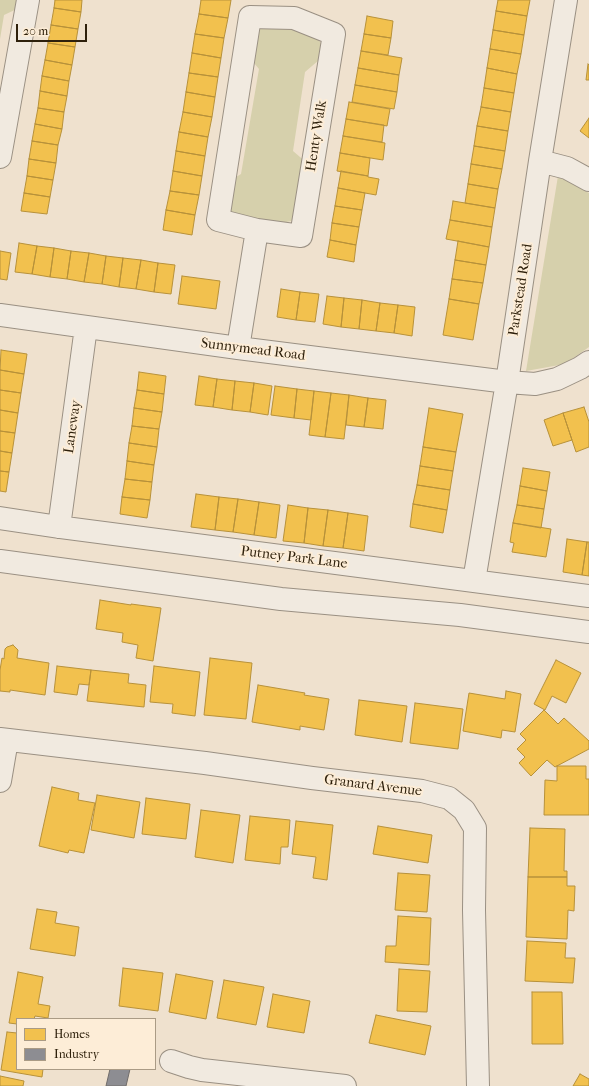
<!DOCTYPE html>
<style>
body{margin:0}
#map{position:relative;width:589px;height:1086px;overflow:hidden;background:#efe1ce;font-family:"IM FELL French Canon",serif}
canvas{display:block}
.legend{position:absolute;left:16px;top:1018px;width:140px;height:52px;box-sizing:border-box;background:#fdedd7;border:1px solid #aa9b85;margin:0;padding:5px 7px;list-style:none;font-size:12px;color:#2e200b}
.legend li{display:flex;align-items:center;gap:8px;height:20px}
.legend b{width:20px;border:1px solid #aa9b85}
.scale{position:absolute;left:16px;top:24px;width:71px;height:18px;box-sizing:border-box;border:2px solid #2e200b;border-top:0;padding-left:5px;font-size:12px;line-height:14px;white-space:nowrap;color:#2e200b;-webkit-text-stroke:3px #fdedd7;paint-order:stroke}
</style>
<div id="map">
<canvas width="589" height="1086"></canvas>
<ul class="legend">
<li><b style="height:11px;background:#f2c14e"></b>Homes</li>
<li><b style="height:11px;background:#8d8d92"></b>Industry</li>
</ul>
<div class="scale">20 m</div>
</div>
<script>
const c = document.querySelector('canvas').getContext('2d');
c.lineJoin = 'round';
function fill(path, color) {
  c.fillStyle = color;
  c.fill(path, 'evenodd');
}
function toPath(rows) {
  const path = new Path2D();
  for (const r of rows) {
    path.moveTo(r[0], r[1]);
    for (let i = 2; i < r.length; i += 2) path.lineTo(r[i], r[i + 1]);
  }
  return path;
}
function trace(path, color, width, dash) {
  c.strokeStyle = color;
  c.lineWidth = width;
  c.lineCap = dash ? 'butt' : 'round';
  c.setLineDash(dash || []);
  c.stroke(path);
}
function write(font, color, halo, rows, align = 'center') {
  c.font = font + ' "IM FELL French Canon",serif';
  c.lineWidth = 4;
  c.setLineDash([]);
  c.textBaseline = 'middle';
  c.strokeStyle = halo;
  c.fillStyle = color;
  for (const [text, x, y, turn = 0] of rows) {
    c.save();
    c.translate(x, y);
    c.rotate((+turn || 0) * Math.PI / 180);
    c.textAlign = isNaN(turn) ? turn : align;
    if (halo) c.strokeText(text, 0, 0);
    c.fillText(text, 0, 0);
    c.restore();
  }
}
fill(toPath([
 [0,0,18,0,21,7,4,15,0,39],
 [275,25,316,34,326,54,305,72,293,151,307,163,301,210,291,221,272,225,226,212,228,182,241,174,259,69,249,57,252,36,261,27],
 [558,176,589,193,589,347,565,364,526,371]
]), '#d6d0ac');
const homes = toPath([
 [55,0,82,0,81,12,54,8,55,0],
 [201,0,231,0,228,18,199,14,201,0],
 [498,0,530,0,527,16,496,11,498,0],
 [54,8,81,12,78,29,51,25,54,8],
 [496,11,527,16,524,35,493,30,496,11],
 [199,14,228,18,224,38,195,34,199,14],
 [367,16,393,21,391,38,364,34,367,16],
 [51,25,78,29,75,47,48,43,51,25],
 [493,30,524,35,521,54,490,49,493,30],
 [195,34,224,38,221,58,192,53,195,34],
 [364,34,391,38,388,55,361,51,364,34],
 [48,43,75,47,72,65,45,60,48,43],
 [490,49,521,54,517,74,487,68,490,49],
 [361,51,402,58,399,75,358,68,361,51],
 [192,53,221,58,218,77,189,73,192,53],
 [45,60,72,65,69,81,42,76,45,60],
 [588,64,589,65,589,80,586,80,588,64],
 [358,68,399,75,397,92,355,85,358,68],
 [487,68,517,74,514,93,484,88,487,68],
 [189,73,218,77,215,97,186,92,189,73],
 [42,76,69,81,67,96,40,91,42,76],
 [355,85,397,92,394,109,352,102,355,85],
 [484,88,514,93,511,112,481,107,484,88],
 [40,91,67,96,64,112,38,108,40,91],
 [186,92,215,97,212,117,183,112,186,92],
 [349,102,390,109,387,126,346,119,349,102],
 [481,107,511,112,508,131,477,126,481,107],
 [38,108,64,112,62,129,35,124,38,108],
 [183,112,212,117,208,137,179,132,183,112],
 [589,118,589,138,580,131,589,118],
 [346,119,384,125,382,142,343,136,346,119],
 [35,124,62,129,58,145,32,141,35,124],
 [477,126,508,131,505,151,474,146,477,126],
 [179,132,208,137,205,156,176,151,179,132],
 [343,136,385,143,383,160,340,153,343,136],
 [32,141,58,145,56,163,29,159,32,141],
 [474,146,505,151,502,169,471,164,474,146],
 [176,151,205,156,202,176,173,171,176,151],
 [340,153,370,158,368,176,337,171,340,153],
 [29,159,56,163,53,180,27,176,29,159],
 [471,164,502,169,498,189,468,184,471,164],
 [173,171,202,176,199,195,170,191,173,171],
 [341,171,368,176,368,177,379,179,376,195,338,188,341,171],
 [27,176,53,180,50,197,24,193,27,176],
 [468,184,498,189,495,208,465,203,468,184],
 [338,188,365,193,362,210,335,206,338,188],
 [170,191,199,195,195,215,166,210,170,191],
 [24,193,50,197,47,214,21,211,24,193],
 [453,201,495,208,492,227,450,220,453,201],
 [335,206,362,210,359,227,332,223,335,206],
 [166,210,195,215,192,235,163,230,166,210],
 [450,220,492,227,489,247,446,239,450,220],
 [332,223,359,227,356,245,330,240,332,223],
 [330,240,356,245,354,262,327,257,330,240],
 [458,241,489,247,486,265,455,260,458,241],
 [19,243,37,246,32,274,15,272,19,243],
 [37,246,54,248,50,277,32,274,37,246],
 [54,248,71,251,67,279,50,277,54,248],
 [0,251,11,253,7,280,0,279,0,251],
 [71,251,89,253,84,282,67,279,71,251],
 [89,253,106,256,102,284,84,282,89,253],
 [106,256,123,258,119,287,102,284,106,256],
 [123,258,141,260,136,289,119,287,123,258],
 [141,260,158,263,154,292,136,289,141,260],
 [455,260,486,265,483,283,452,279,455,260],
 [158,263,175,265,171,294,154,292,158,263],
 [182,276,220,281,216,309,178,304,182,276],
 [452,279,483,283,479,304,449,299,452,279],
 [281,289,300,292,296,320,277,317,281,289],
 [300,292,319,294,315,322,296,320,300,292],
 [327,296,344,298,341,327,323,324,327,296],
 [344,298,362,300,359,329,341,327,344,298],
 [449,299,479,304,473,340,443,335,449,299],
 [362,300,380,303,376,331,359,329,362,300],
 [380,303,398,305,394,333,376,331,380,303],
 [398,305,415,307,412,336,394,333,398,305],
 [1,350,27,354,24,374,0,370,1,350],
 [0,370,24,374,21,393,0,390,0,370],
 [139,372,166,376,164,394,137,390,139,372],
 [199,376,217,379,213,407,195,405,199,376],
 [217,379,235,381,232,410,213,407,217,379],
 [235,381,254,383,250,412,232,410,235,381],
 [254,383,272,386,268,415,250,412,254,383],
 [275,386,297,389,294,418,271,415,275,386],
 [297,389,314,391,311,420,294,418,297,389],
 [0,390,21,393,18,413,0,410,0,390],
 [137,390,164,394,162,412,134,408,137,390],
 [314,391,331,393,325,437,309,435,314,391],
 [331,393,349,395,344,439,325,437,331,393],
 [349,395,368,398,364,427,346,425,349,395],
 [368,398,386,400,383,429,364,427,368,398],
 [584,407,589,422,589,447,576,452,563,413,584,407],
 [134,408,162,412,159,429,132,426,134,408],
 [429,408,463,414,456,452,423,447,429,408],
 [0,410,18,413,15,433,0,431,0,410],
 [563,413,572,440,553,446,544,420,563,413],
 [132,426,159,429,157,447,129,443,132,426],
 [0,431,15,433,12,453,0,451,0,431],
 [129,443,157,447,154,465,127,461,129,443],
 [423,447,456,452,453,471,420,466,423,447],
 [0,451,12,453,9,472,0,471,0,451],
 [127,461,154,465,152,482,125,479,127,461],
 [420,466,453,471,450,490,417,485,420,466],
 [523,468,550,472,547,491,520,486,523,468],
 [0,471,9,472,6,492,0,491,0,471],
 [125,479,152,482,150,500,122,497,125,479],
 [417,485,450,490,447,510,413,504,417,485],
 [520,486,547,491,544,509,517,505,520,486],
 [196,494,219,497,215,530,191,527,196,494],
 [122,497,150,500,147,518,120,514,122,497],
 [219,497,238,499,233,532,215,530,219,497],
 [238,499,259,502,254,535,233,532,238,499],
 [259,502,280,505,276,538,254,535,259,502],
 [413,504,447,510,443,533,410,527,413,504],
 [288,505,308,508,304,543,283,541,288,505],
 [517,505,544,509,541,528,513,523,517,505],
 [308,508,328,510,323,546,304,543,308,508],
 [328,510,348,513,343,548,323,546,328,510],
 [348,513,368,516,364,551,343,548,348,513],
 [513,523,551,529,546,557,512,552,514,543,510,542,513,523],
 [567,539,587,542,582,575,563,572,567,539],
 [587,542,589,542,589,576,582,575,587,542],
 [100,600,131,605,131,604,161,608,153,661,136,658,138,645,122,642,123,633,96,629,100,600],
 [13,645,18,650,17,658,49,663,45,695,10,690,10,692,0,691,0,670,2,658,4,659,5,649,7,647,13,645],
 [210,658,252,663,246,719,204,715,210,658],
 [556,660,581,673,566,703,552,696,545,710,534,704,556,660],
 [57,666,91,670,89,685,79,684,77,695,54,692,57,666],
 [154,666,200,672,195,716,172,713,173,704,150,702,154,666],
 [91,670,129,674,128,683,146,685,144,707,87,701,91,670],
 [258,685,305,693,304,695,329,699,324,730,300,726,300,730,252,722,258,685],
 [506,691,521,694,515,732,502,730,501,738,463,731,469,693,505,699,506,691],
 [359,700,407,706,402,742,355,735,359,700],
 [415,703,463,709,458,749,410,743,415,703],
 [544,710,558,724,564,718,589,741,589,749,555,767,547,760,531,776,519,763,525,757,517,749,526,740,520,734,544,710],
 [557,766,586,766,586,779,589,779,589,815,544,815,545,780,557,781,557,766],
 [52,787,79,793,78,800,95,803,84,853,69,850,68,853,39,846,52,787],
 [97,795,140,802,134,838,91,830,97,795],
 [146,798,190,804,186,839,142,834,146,798],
 [201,810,240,815,233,863,195,857,201,810],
 [250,816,290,820,288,847,281,847,280,864,245,860,250,816],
 [296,821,333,825,327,880,313,878,316,857,292,854,296,821],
 [378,826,432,835,428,863,373,854,378,826],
 [530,828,565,829,564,871,567,871,567,877,528,877,530,828],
 [398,873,430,875,427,912,395,910,398,873],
 [528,877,567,877,567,886,575,886,574,911,568,910,567,939,526,937,528,877],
 [37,909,57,912,55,923,79,927,75,956,30,949,37,909],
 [398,916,431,918,429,965,385,962,386,946,396,946,398,916],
 [527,941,566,943,565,958,575,958,573,983,525,981,527,941],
 [123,968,163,973,158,1011,119,1006,123,968],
 [399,969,430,971,427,1012,397,1011,399,969],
 [18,972,43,977,38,1004,50,1006,48,1018,35,1016,34,1019,17,1019,17,1024,9,1023,18,972],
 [176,974,213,981,206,1019,169,1012,176,974],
 [224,980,264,987,256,1025,217,1018,224,980],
 [532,992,562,992,563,1044,532,1044,532,992],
 [273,994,310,1001,304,1033,267,1027,273,994],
 [376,1015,431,1026,425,1055,369,1043,376,1015],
 [7,1032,17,1033,17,1069,43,1069,42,1077,1,1070,7,1032],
 [580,1074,589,1079,589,1086,573,1086,580,1074],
 [0,1076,24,1081,23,1086,0,1086,0,1076]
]);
fill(homes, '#f2c14e');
trace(homes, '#b7913a', 1);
const industry = toPath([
 [110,1069,130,1069,126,1086,106,1086,110,1069]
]);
fill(industry, '#8d8d92');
trace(industry, '#706c6a', 1);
const minor = toPath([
 [250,17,294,18,334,34,301,236,257,230,218,220,250,17],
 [0,157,28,0],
 [540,161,567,168,589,180],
 [0,315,238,348,507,382,535,384,557,379,580,368,589,362],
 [238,348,257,230],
 [0,518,59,527,589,596],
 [59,527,86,327],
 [0,561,281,599,460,615,589,632],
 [474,581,507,382,540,161,566,0],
 [0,739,205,763,312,778,422,791,449,798,464,810,475,828,474,910,478,1086],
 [0,781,7,740],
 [171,1061,189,1067,202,1070,345,1086]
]);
trace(minor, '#9a9083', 24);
trace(minor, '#f1eae0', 22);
write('14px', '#2e200b', '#fdedd7', [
 ["Henty Walk",317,136,-81],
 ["Parkstead Road",521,290,-81],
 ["Sunnymead Road",253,350,7],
 ["Laneway",73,427,-82],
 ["Putney Park Lane",294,558,7],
 ["Granard Avenue",373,786,7]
]);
</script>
